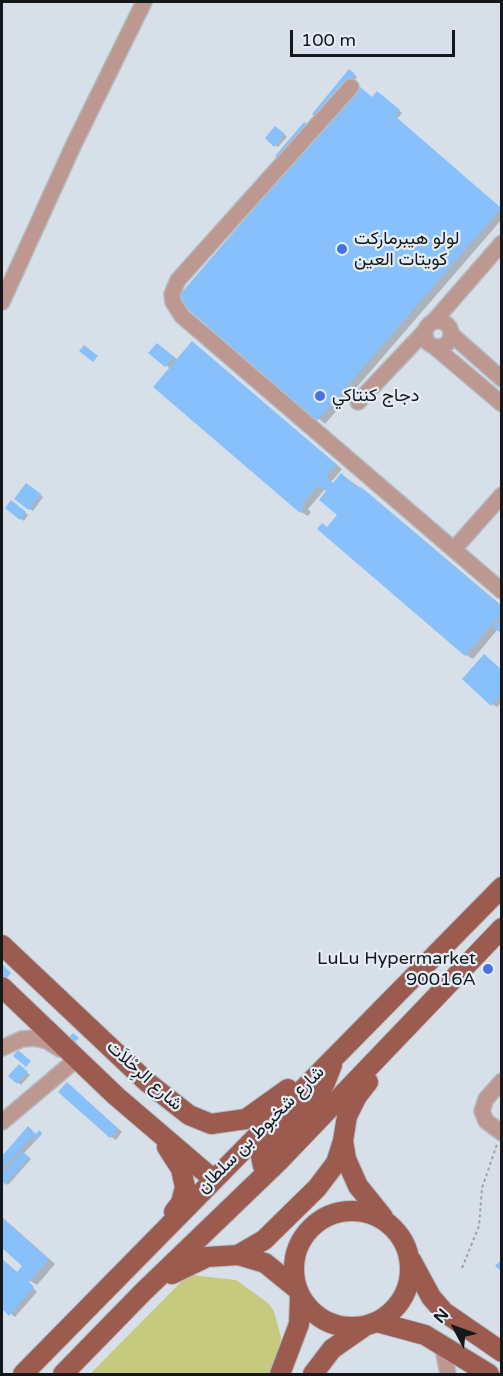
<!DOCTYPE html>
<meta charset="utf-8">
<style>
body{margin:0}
#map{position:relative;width:503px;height:1376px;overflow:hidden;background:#d7e0e9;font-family:"Varela Round",sans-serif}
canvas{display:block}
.frame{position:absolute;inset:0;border:3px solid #15181b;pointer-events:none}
.north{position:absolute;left:425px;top:1298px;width:60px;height:60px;-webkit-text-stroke:4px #e4edf6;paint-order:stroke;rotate:311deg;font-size:16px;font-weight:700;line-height:24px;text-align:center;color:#15181b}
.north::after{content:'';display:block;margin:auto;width:21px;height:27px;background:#15181b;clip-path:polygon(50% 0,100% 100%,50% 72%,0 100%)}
.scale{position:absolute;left:290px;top:30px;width:165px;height:27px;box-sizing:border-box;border:3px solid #15181b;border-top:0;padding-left:8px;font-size:18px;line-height:21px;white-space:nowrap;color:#15181b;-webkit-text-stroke:4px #e4edf6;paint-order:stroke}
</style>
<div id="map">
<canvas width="503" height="1376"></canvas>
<div class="frame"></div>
<div class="north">N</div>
<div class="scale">100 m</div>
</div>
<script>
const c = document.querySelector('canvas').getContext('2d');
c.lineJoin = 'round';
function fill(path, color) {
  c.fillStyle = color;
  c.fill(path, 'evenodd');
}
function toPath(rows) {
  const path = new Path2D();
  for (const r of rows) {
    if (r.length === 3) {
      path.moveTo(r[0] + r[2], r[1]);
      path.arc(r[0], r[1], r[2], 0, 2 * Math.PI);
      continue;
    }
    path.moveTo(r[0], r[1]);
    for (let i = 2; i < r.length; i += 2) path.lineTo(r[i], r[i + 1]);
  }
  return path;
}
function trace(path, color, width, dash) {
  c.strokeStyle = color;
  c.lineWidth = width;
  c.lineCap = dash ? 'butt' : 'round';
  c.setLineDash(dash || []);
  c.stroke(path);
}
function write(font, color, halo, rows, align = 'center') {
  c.font = font + ' "Varela Round",Vazirmatn,sans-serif';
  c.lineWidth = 4.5;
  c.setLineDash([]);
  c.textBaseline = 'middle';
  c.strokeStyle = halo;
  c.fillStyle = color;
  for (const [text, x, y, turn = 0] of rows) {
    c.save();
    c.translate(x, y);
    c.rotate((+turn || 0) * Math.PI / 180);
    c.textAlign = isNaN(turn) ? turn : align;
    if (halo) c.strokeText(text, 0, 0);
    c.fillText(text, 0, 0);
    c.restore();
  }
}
fill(toPath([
 [192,1275,236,1280,268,1303,274,1311,281,1337,280,1360,274,1374,90,1374,181,1282]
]), '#c6ca7f');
fill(toPath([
 [353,73,357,77,322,119],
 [381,95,402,113,397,119,502,209,502,219,325,424,178,299,373,98],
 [279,130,287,137,278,147,275,145],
 [192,343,342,469,331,482,333,485,342,475,368,493,502,606,502,632,498,629,473,659,466,655,328,528,339,515,328,491,325,489,308,509,311,512,308,516,301,512,155,387,171,369,150,353,160,346,178,360],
 [30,486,43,497,33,511,30,509],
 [14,504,28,515,24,521,21,519],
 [502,671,502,702,497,707,492,704],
 [22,1068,30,1075,21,1085,10,1076],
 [72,1087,122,1132,116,1140,111,1137],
 [28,1128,37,1135,39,1132,42,1134,24,1153,31,1159,8,1185,2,1180,2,1158],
 [2,1217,55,1264,37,1285,23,1277,37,1292,15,1317,2,1307,2,1259,18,1273,25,1266,2,1246]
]), '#0003');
fill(toPath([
 [349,69,355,74,318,119,312,114],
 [359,86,372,97,377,91,400,110,395,116,501,208,317,421,176,299],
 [304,122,311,128,282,162,275,156],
 [275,126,285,134,274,147,265,138],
 [192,341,336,464,326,477,333,483,341,473,359,489,361,487,502,607,502,613,465,656,317,529,322,523,327,527,337,515,319,500,326,491,318,485,302,505,305,507,300,513,153,387],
 [157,343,174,357,165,367,148,353],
 [84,345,98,356,93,362,79,351],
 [26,483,41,494,29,510,14,499],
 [11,500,26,512,20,520,5,508],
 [502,617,502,634,493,627],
 [484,654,502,670,502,693,491,706,462,679],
 [2,964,11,973,2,983],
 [73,1033,79,1038,75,1042,69,1037],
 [18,1050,31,1061,26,1067,13,1056],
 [19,1064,28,1072,17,1084,8,1076],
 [67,1082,118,1129,110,1138,58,1092],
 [28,1126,35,1133,2,1170,2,1156],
 [39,1130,42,1133,35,1140,33,1138],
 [22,1151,29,1157,4,1185,2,1174],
 [2,1218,49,1259,29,1282,34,1287,9,1316,2,1309,2,1259,17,1272,22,1266,2,1248],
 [502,1259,502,1269,500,1270,495,1266]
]), '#88c0fb');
const minor = toPath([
 [351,87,178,280,172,294,173,302,182,316,502,591],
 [2,302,74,144,144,2],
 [438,334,13],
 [434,321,502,243],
 [451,334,502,379],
 [436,348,502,404],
 [358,402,425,331],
 [454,549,502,495],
 [2,1048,22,1039,34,1038,47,1041,60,1049],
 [502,1081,486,1099,482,1111,486,1121,502,1133],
 [2,1122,78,1058],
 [442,1344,448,1374]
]);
const major = toPath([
 [2,945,147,1082,189,1115,211,1124,246,1119,288,1089],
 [2,987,116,1096,213,1179],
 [368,1082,357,1096,347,1116,343,1141,346,1159,358,1186,383,1217],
 [167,1147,181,1169,185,1187,181,1203,174,1212],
 [272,1168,263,1166,261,1156,307,1110,325,1083,332,1065],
 [352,1269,58],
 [238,1255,264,1240,317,1188,336,1163,343,1141],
 [411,1260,431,1297,444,1312,502,1352],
 [172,1274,207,1257,238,1255,265,1263,297,1289],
 [377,1322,425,1335,489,1374],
 [23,1374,502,887],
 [63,1374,144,1291,279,1161,502,928],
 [280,1374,299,1324,300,1296],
 [313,1374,332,1349,365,1326]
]);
trace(minor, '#b4bcc4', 18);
trace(major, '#b4bcc4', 22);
trace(toPath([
 [462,1268,479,1226,482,1188,497,1144]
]), '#9ba2a9', 2, [3, 3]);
trace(minor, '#bd9890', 15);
trace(major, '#9c5b4f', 20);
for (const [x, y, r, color] of [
 [342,249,6,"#4a71e4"],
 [320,396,6,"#4a71e4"],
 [488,969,6,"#4a71e4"]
]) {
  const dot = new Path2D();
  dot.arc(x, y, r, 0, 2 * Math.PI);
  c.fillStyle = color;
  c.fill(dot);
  trace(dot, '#e4edf6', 2);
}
write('18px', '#15181b', '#e4edf6', [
 ["لولو هيبرماركت",354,239],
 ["كويتات العين",354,260],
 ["دجاج كنتاكي",332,396],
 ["LuLu Hypermarket",476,959,"right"],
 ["90016A",476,980,"right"]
], 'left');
write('18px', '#15181b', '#e4edf6', [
 ["شارع الرِحْلاَت",144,1076,42],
 ["شارع شخبوط بن سلطان",261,1130,-45]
]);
</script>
